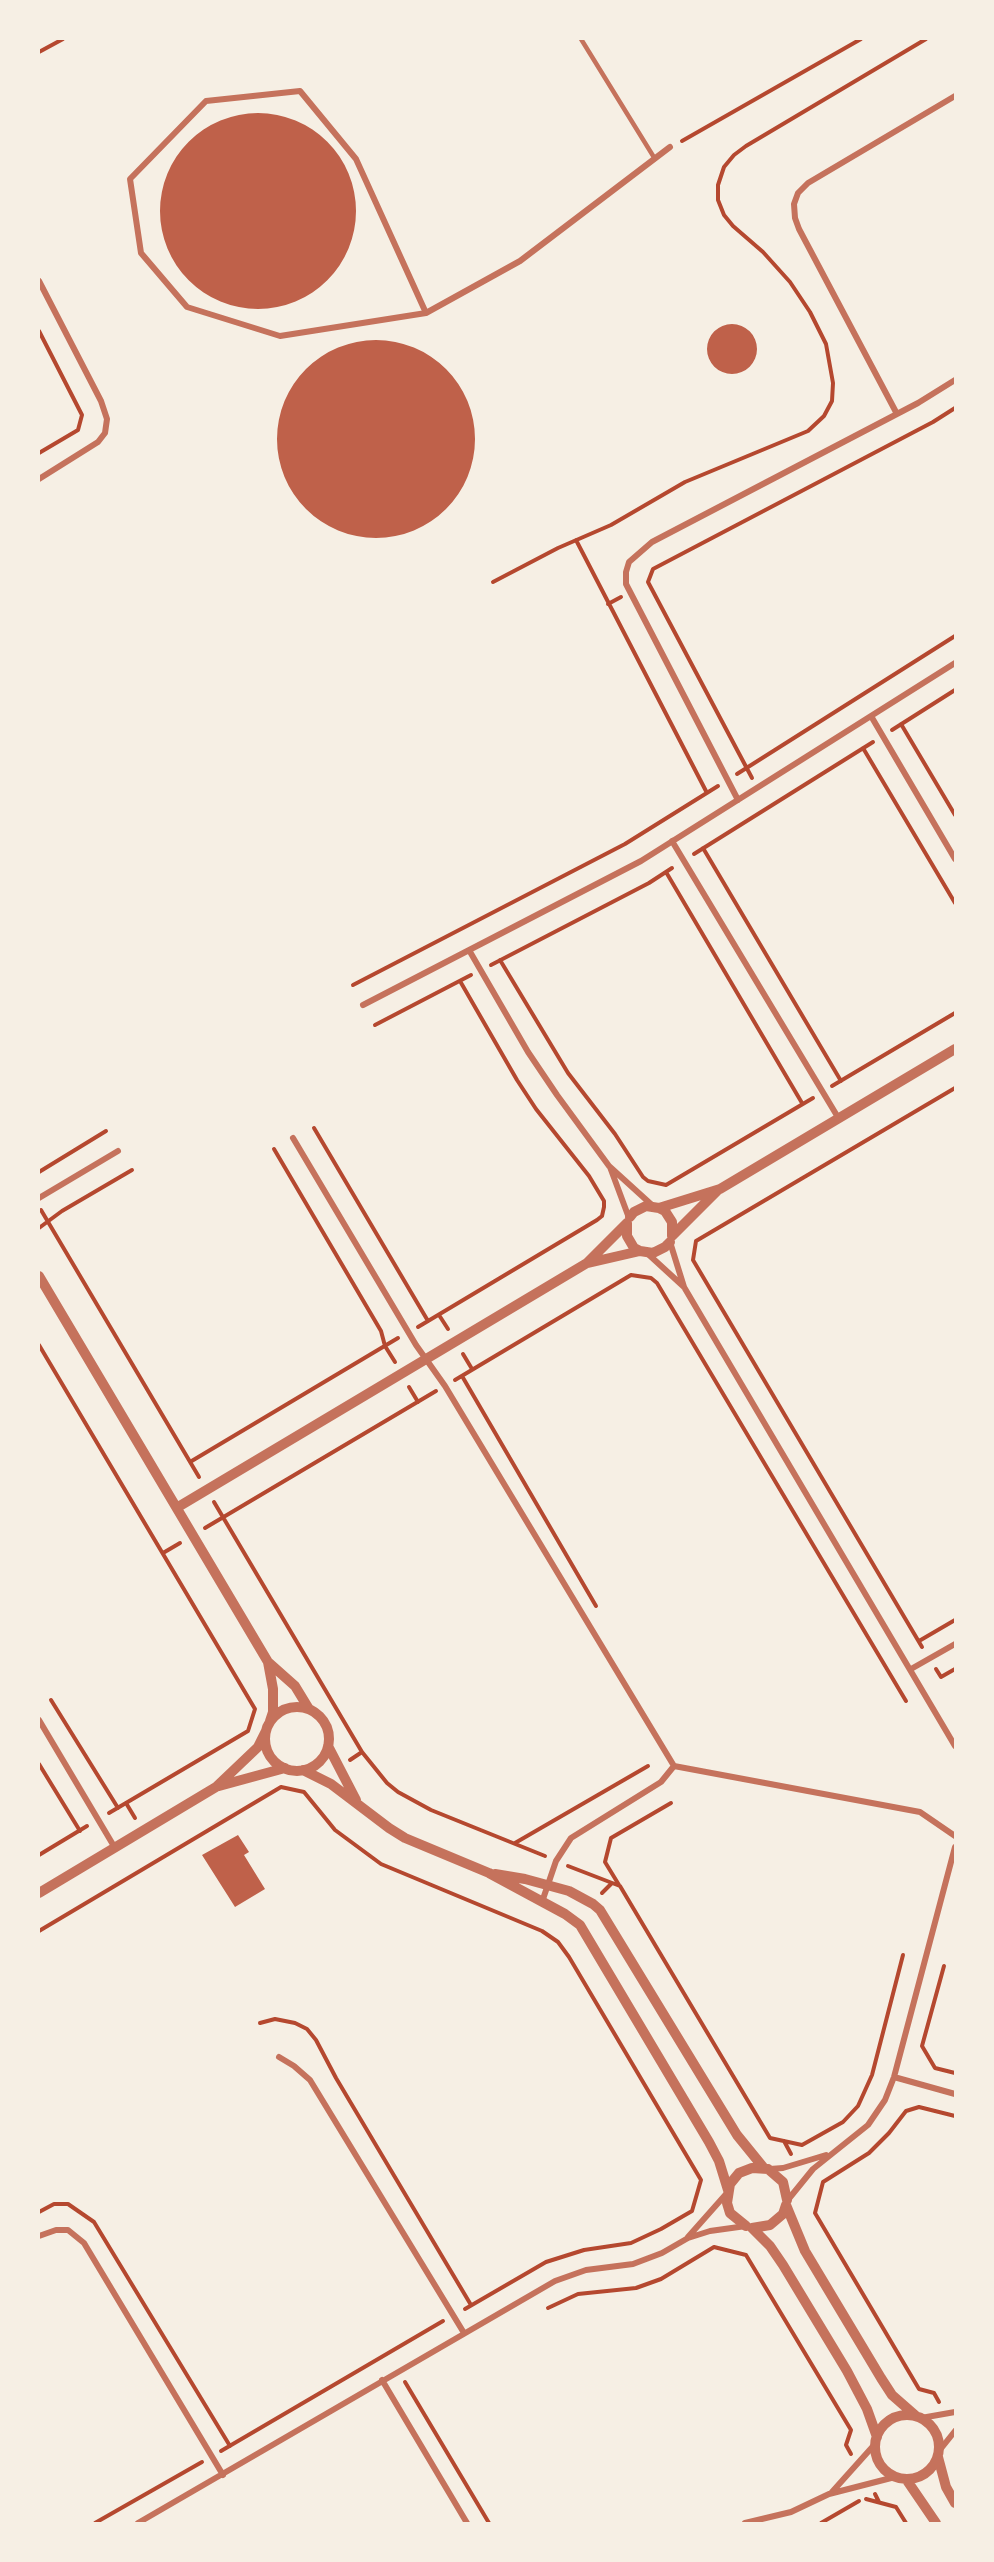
<!DOCTYPE html>
<style>
body{margin:0}
#map{position:relative;width:994px;height:2562px;overflow:hidden;background:#f6efe4;font-family:"Space Grotesk",sans-serif}
canvas{display:block}
.frame{position:absolute;inset:0;border:40px solid #f6efe4;pointer-events:none}
</style>
<div id="map">
<canvas width="994" height="2562"></canvas>
<div class="frame"></div>
</div>
<script>
const c = document.querySelector('canvas').getContext('2d');
c.lineJoin = 'round';
function fill(path, color) {
  c.fillStyle = color;
  c.fill(path, 'evenodd');
}
function toPath(rows) {
  const path = new Path2D();
  for (const r of rows) {
    if (r.length === 3) {
      path.moveTo(r[0] + r[2], r[1]);
      path.arc(r[0], r[1], r[2], 0, 2 * Math.PI);
      continue;
    }
    path.moveTo(r[0], r[1]);
    for (let i = 2; i < r.length; i += 2) path.lineTo(r[i], r[i + 1]);
  }
  return path;
}
function trace(path, color, width, dash) {
  c.strokeStyle = color;
  c.lineWidth = width;
  c.lineCap = dash ? 'butt' : 'round';
  c.setLineDash(dash || []);
  c.stroke(path);
}
fill(toPath([
 [258,211,98],
 [732,349,25],
 [376,439,99],
 [238,1835,249,1852,244,1855,265,1889,235,1907,202,1855]
]), '#bf614a');
trace(toPath([
 [39,52,63,39],
 [682,141,861,39],
 [39,331,82,415,78,430,39,453],
 [576,540,707,793],
 [493,582,558,548,611,525,685,482,808,431,824,416,832,401,833,383,826,344,810,312,790,282,763,252,733,226,724,215,718,200,718,185,724,167,734,155,746,146,926,39],
 [608,604,621,597],
 [901,724,955,815],
 [892,730,955,690],
 [863,748,955,903],
 [737,774,955,636],
 [752,778,648,582,653,569,933,422,955,408],
 [703,848,841,1081],
 [694,854,873,742],
 [666,872,802,1103],
 [500,960,568,1073,615,1134,643,1177,648,1181,666,1185,813,1098],
 [491,965,649,883,672,868],
 [353,985,625,844,718,786],
 [375,1025,471,975],
 [832,1086,955,1013],
 [314,1128,428,1321],
 [274,1149,381,1331,385,1346,395,1362],
 [39,1172,106,1131],
 [41,1210,199,1477],
 [39,1228,62,1211,132,1170],
 [439,1315,448,1329],
 [418,1327,597,1220,602,1216,604,1207,604,1201,589,1176,536,1109,517,1080,460,981],
 [39,1345,255,1709,248,1731,109,1813],
 [463,1354,472,1369],
 [462,1376,596,1606],
 [455,1380,631,1275,651,1278,657,1283,906,1701],
 [409,1387,418,1402],
 [190,1462,398,1338],
 [214,1502,362,1752,387,1783,398,1792,431,1810,545,1856],
 [205,1528,436,1391],
 [163,1553,180,1543],
 [919,1641,955,1620],
 [922,1647,693,1260,696,1241,955,1088],
 [936,1669,941,1677,955,1669],
 [51,1700,118,1808],
 [350,1760,362,1752],
 [39,1764,80,1831],
 [126,1803,135,1818],
 [515,1843,648,1766],
 [39,1855,87,1826],
 [568,1866,620,1886,770,2138,802,2145,843,2122,858,2106,872,2075,903,1955],
 [619,1885,605,1862,611,1838,671,1803],
 [602,1893,612,1883],
 [39,1931,281,1787,304,1792,335,1830,381,1864,542,1931,558,1942,569,1957,701,2180,692,2211,661,2229,631,2243,584,2250,546,2262,465,2309],
 [944,1966,922,2046,935,2068,955,2073],
 [260,2023,275,2019,295,2023,307,2029,316,2040,336,2078,471,2305],
 [784,2141,791,2154],
 [39,2212,54,2204,68,2204,94,2222,230,2446],
 [548,2308,578,2294,636,2288,661,2279,714,2247,746,2255,851,2430,846,2445,851,2454],
 [405,2382,489,2523],
 [939,2402,934,2393,919,2389,815,2213,823,2182,869,2153,889,2133,906,2111,919,2107,955,2116],
 [221,2451,443,2321],
 [875,2494,879,2502],
 [866,2499,896,2507,906,2523],
 [95,2523,202,2462],
 [821,2523,859,2501]
]), '#b5482f', 4);
trace(toPath([
 [581,39,655,159]
]), '#c5725c', 4.5);
trace(toPath([
 [39,281,101,401,107,419,105,433,98,442,39,479],
 [426,313,356,159,300,91,206,101,130,179,141,253,187,307,280,336,426,313,520,261,670,147],
 [897,414,799,229,795,218,794,204,798,193,808,183,955,96],
 [871,716,955,859],
 [738,800,626,584,626,572,629,562,652,542,918,403,955,380],
 [672,841,839,1119],
 [469,950,528,1052,557,1095,609,1166,653,1206],
 [363,1005,641,861,955,663],
 [293,1138,416,1345,445,1386,674,1766],
 [610,1167,629,1218],
 [39,1198,118,1151],
 [670,1242,684,1287],
 [648,1254,684,1287,955,1746],
 [911,1669,955,1644],
 [39,1720,115,1848],
 [542,1902,556,1861,571,1838,661,1782,674,1766,920,1812,955,1836],
 [279,2057,294,2066,310,2080,464,2333],
 [894,2077,955,2094],
 [770,2169,783,2168,826,2155],
 [787,2201,813,2169,868,2125,885,2100,894,2077,955,1847],
 [39,2236,56,2230,68,2230,84,2243,223,2475],
 [688,2237,727,2193],
 [382,2380,467,2523],
 [921,2418,955,2412],
 [939,2451,955,2431],
 [832,2492,875,2444],
 [138,2523,555,2281,586,2270,633,2264,662,2253,688,2238,710,2231,746,2226],
 [745,2523,791,2512,829,2494,895,2477]
]), '#c5725c', 6);
trace(toPath([
 [659,1208,720,1189,955,1049],
 [630,1217,634,1212,646,1206,659,1208,665,1211,672,1222,672,1236],
 [627,1223,627,1236,634,1248,640,1251,653,1253,665,1247,670,1242],
 [672,1236,717,1191],
 [588,1263,640,1251],
 [39,1276,268,1662,295,1686,309,1709],
 [178,1507,587,1263,627,1223],
 [268,1662,273,1689,273,1712,270,1721],
 [297,1739,32],
 [328,1746,356,1800],
 [303,1770,331,1784,389,1828,405,1838,489,1873,565,1914,580,1925,709,2142,719,2161,728,2190],
 [219,1786,285,1768],
 [495,1874,525,1879,569,1891,593,1904,600,1910,737,2135,763,2167],
 [39,1893,216,1787,258,1747,266,1731],
 [786,2205,805,2251,881,2378,892,2395,916,2416],
 [746,2226,730,2213,727,2203,730,2184,739,2173,752,2168,768,2169,783,2182,787,2200],
 [752,2228,770,2246,783,2265,847,2371,867,2409,877,2437],
 [752,2228,770,2225,783,2214,786,2205],
 [907,2447,32],
 [938,2457,946,2487,955,2503],
 [906,2479,936,2523]
]), '#c5725c', 10);
</script>
